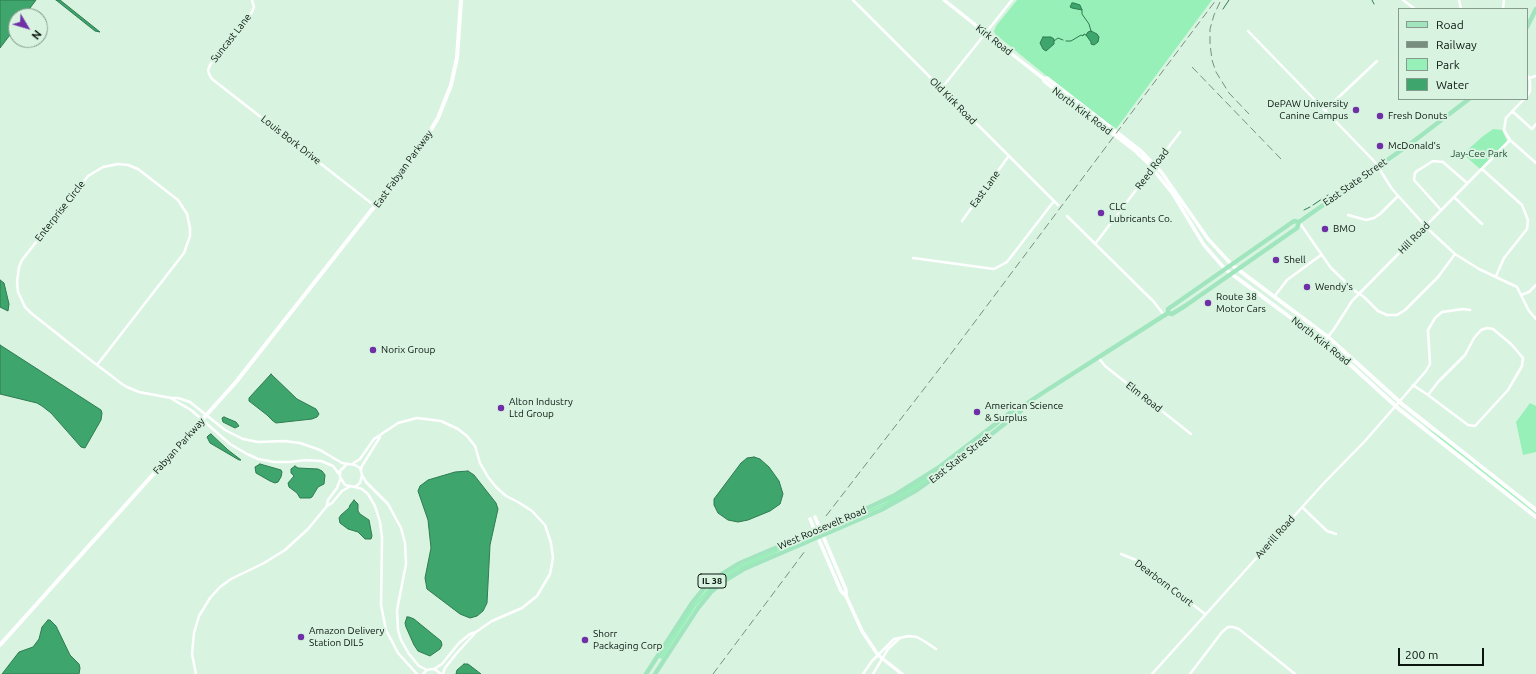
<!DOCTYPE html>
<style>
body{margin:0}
#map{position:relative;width:1536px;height:674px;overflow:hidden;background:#d8f4e1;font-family:Ubuntu,sans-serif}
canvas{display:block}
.legend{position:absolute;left:1398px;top:8px;width:130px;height:92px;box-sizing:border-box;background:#d8f4e1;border:1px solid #869b8d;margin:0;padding:5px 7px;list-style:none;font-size:12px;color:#0b150e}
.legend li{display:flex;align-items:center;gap:8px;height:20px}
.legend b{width:20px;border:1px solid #869b8d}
.north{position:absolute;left:8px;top:8px;width:40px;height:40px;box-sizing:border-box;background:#d8f4e1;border:1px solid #869b8d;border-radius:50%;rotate:128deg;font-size:11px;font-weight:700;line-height:16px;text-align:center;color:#0b150e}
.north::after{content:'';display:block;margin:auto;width:14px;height:18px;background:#7030a5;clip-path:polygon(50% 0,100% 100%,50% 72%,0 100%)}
.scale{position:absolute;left:1398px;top:648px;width:86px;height:18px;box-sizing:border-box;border:2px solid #0b150e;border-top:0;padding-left:5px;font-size:12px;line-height:14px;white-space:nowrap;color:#0b150e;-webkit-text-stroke:3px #d8f4e1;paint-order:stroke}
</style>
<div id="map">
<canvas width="1536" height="674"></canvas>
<ul class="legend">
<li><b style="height:5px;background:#a1e5be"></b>Road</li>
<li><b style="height:5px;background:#798d7f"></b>Railway</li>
<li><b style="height:11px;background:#97f0b7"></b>Park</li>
<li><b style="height:11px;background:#3ea66c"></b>Water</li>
</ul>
<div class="north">N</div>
<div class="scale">200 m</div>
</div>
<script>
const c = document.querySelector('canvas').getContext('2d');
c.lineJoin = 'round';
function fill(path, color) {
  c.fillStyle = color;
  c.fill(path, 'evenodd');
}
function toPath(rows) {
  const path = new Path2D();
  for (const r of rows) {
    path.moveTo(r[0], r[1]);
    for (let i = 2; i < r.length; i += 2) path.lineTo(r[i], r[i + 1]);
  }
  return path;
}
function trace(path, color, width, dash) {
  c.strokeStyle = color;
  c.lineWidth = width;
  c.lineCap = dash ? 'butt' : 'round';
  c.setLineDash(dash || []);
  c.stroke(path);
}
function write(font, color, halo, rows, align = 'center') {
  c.font = font + ' Ubuntu,sans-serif';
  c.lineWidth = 4;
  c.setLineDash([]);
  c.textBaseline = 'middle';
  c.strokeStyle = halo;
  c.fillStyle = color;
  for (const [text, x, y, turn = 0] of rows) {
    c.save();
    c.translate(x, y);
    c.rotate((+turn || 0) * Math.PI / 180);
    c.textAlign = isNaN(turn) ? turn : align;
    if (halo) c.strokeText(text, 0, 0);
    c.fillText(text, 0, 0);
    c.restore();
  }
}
fill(toPath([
 [1017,0,1212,0,1116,129,1049,78,995,34,994,31,996,26],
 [1493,129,1502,130,1507,141,1480,169,1463,154,1482,137],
 [1530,403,1536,406,1536,452,1523,455,1516,422],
 [1423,425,1449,443,1474,463,1473,464],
 [1475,463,1536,513,1536,514,1474,465],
 [943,467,944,468,918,487,890,503,836,528,835,526,884,503],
 [800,539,801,541,736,571,713,587,696,606,662,659,659,658,692,606,714,582,741,565]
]), '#97f0b7');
const water = toPath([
 [0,0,36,0,24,16,16,16,16,27,0,48,0,0],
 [56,0,60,0,100,32,95,31,56,0],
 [1072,3,1074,3,1080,5,1082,10,1072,8,1070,7,1072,3],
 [1091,31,1097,34,1099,37,1098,42,1094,45,1091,44,1091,42,1086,35,1088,32,1091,31],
 [1043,37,1051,37,1054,39,1054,44,1046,51,1043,49,1040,43,1043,37],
 [0,280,4,283,9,304,8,311,0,307,0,280],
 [0,345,101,410,102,413,101,420,85,448,81,447,51,413,42,406,37,403,0,394,0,345],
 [271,374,297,399,316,409,319,414,317,417,312,419,276,423,273,421,267,415,249,401,249,398,271,374],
 [224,417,236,422,239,426,235,428,223,422,222,418,224,417],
 [211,434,228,450,241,460,239,460,210,443,207,437,209,435,211,434],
 [754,457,760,459,769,467,779,481,783,494,780,504,770,511,748,520,738,522,728,520,718,513,714,505,714,499,741,463,747,458,754,457],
 [260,464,281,470,282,472,281,477,278,482,275,483,270,481,256,473,255,467,260,464],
 [295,466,298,468,318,469,322,471,325,475,324,484,318,487,312,497,310,498,300,498,297,493,289,487,288,483,294,476,291,473,291,469,295,466],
 [468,471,474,475,496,503,498,509,490,545,487,603,483,611,477,616,470,618,460,614,427,589,425,578,431,548,428,520,418,491,420,486,428,480,455,472,468,471],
 [354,500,358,504,358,511,360,514,369,520,372,536,371,539,365,539,358,532,348,529,340,523,339,518,341,515,349,508,350,505,354,500],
 [407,617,409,617,414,619,441,641,442,645,440,649,430,656,418,651,414,645,406,627,405,623,407,617],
 [48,620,50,620,56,626,70,655,79,664,80,668,79,674,2,674,19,652,33,647,39,639,42,627,48,620],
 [464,664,468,664,481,674,456,674,457,670,464,664]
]);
fill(water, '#3ea66c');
trace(water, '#2f7a50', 1);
trace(toPath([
 [1372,0,1374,4],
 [1223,9,1229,0],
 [1082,10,1082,14,1089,24,1091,31],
 [1054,41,1058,38,1063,40],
 [1066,41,1071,41,1081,35,1083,36,1084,34,1086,35],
 [1313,205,1328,195],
 [1304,210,1310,207]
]), '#2f7a50', 1);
trace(toPath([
 [252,0,254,7,252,12,210,65,208,70,209,74,212,79,375,206],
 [853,0,1058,205],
 [1403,0,1415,9],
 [1459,0,1461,9],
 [1503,9,1504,0],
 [1248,31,1375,162,1392,189,1428,229,1455,254,1479,269,1517,287,1529,311,1536,319],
 [1527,75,1530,81,1530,91,1527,96],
 [1529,78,1536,76],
 [941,89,1012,0],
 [1524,99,1506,118,1504,130,1510,140,1536,163],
 [1325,110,1377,61],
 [1512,111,1532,129,1536,124],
 [1482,169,1522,205,1528,220,1527,229,1504,258,1496,276],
 [1454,197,1482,224],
 [1441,210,1414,180,1415,173,1417,171,1433,161,1443,162,1467,183],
 [1348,215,1366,220,1374,218,1380,214,1398,196],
 [1067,216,1154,302,1164,315],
 [962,221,1008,157],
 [1299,222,1331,268,1355,291,1364,297,1378,311,1387,315,1397,315,1405,310,1438,277,1455,254],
 [1095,244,1180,132],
 [913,258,994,269,1007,262,1054,201],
 [1521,295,1529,292,1536,285],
 [1274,297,1287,280,1321,255],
 [1324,342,1334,329,1352,301,1510,140],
 [1098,357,1105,366,1191,434],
 [97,365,184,253,190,236,190,228,187,214,178,200,138,169,128,165,118,164,103,167,88,176,22,260,19,267,17,282,18,292,25,307,31,313,93,362,105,371,122,384,127,387,139,392,171,398,178,398,190,402,225,430,243,439,258,442,284,441,300,443,320,450,342,463,355,465,360,468,362,475,360,483,355,487,345,485,340,477,340,471,346,465],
 [1413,385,1428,395,1438,382,1465,355,1474,338,1481,330,1487,328,1493,329,1511,344,1523,358,1522,366,1508,390,1475,426,1468,425,1428,395],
 [172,399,191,410,230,444,247,454,258,459,274,462,290,462,306,460,321,461,333,466,339,474],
 [352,464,360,459,374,439,398,423,417,418,441,421,458,429,467,436,475,446,480,463,488,477,496,487,506,496,518,502,532,511,545,525,551,543,553,558,550,574,537,596,522,608,492,621,476,632,470,634,459,643,442,664,434,669],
 [361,470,362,466,380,437],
 [362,475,366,482,388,504,401,528,405,543,406,564,397,610,398,630,401,640,409,654,419,666,427,670],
 [355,487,362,489,368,494,375,506,380,522,382,537,381,605,386,630,398,653,417,674],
 [327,505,328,500,337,488,340,480],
 [1302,507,1327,531,1336,534],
 [1121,554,1136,560,1205,614],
 [196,674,192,654,194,633,199,616,210,598,220,587,231,579,264,563,285,550,308,529,327,506,332,503,342,491,349,487],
 [423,674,427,670,432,669,436,670,441,674],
 [443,674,445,668,456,654,476,632],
 [863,674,872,661,894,639,909,636,917,637,924,641,936,649],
 [873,674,888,649,900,638],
 [1152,674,1323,484,1365,441,1426,371,1430,364,1428,330,1435,318,1442,312,1463,309,1470,310],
 [1190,674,1222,632,1228,627,1233,627,1239,629,1295,674]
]), '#fff', 2.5);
trace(toPath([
 [944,0,1017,58,1044,79,1047,78,1141,151,1162,173,1208,239,1232,265],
 [1044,79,1044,81,1133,149,1148,163,1173,194,1204,245,1225,269],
 [815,517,846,590,846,596],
 [810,519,841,591,846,596,862,631,878,655,902,674]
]), '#fff', 3.5);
trace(toPath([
 [1232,265,1328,337,1402,404,1536,510],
 [1225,269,1333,349,1399,409,1536,517],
 [0,645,236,382,418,151,438,118,451,85,457,58,461,0]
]), '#fff', 4);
trace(toPath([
 [1527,27,1536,9],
 [1168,313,1168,309,1294,221,1299,222,1410,144,1469,99],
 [646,674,692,603,706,586,722,574,740,563,857,513,895,495,938,468,1019,406,1023,406],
 [655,674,698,608,711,592,724,581,744,569,881,510,917,490,956,462,1021,411,1023,406,1044,392,1168,313,1172,314,1185,306,1297,228,1299,222]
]), '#a1e5be', 4.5);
trace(toPath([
 [1220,2,1214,15,1210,29,1210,44,1212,60,1216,72,1229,93,1249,114],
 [1192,67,1282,160],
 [826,516,947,359,1216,0],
 [713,674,805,551]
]), '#798d7f', 1, [8, 4]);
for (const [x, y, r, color] of [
 [1356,110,4,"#7030a5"],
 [1380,116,4,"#7030a5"],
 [1380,146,4,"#7030a5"],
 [1101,213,4,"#7030a5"],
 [1325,229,4,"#7030a5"],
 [1276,260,4,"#7030a5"],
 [1307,287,4,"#7030a5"],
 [1208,303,4,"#7030a5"],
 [373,350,4,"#7030a5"],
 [501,408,4,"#7030a5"],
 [977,412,4,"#7030a5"],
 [301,637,4,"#7030a5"],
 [585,640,4,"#7030a5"]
]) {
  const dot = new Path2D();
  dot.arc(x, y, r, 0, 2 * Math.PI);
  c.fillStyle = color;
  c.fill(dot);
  trace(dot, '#d8f4e1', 1.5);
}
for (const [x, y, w] of [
 [712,581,28]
]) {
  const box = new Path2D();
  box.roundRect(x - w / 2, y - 7, w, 14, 3);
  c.fillStyle = '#d8f4e1';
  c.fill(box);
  trace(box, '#0b150e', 1);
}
write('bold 9px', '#0b150e', null, [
 ["IL 38",712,581]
]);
write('10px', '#0b150e', '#d8f4e1', [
 ["Suncast Lane",231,38,-52],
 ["Kirk Road",994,40,38],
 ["Old Kirk Road",953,101,45],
 ["North Kirk Road",1082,111,37],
 ["Louis Bork Drive",291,140,38],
 ["East Fabyan Parkway",403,169,-54],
 ["Reed Road",1152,169,-53],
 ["East State Street",1355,182,-35],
 ["East Lane",985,189,-54],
 ["Enterprise Circle",60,211,-52],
 ["Hill Road",1414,238,-45],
 ["North Kirk Road",1321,341,38],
 ["Elm Road",1144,397,38],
 ["Fabyan Parkway",179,446,-48],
 ["East State Street",960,458,-38],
 ["West Roosevelt Road",822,528,-23],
 ["Averill Road",1275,537,-48],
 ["Dearborn Court",1164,583,37]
]);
write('10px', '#0b150e', '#d8f4e1', [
 ["DePAW University",1348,104,"right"],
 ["Canine Campus",1348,116,"right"],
 ["Fresh Donuts",1388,116],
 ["McDonald's",1388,146],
 ["CLC",1109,207],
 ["Lubricants Co.",1109,219],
 ["BMO",1333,229],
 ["Shell",1284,260],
 ["Wendy's",1315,287],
 ["Route 38",1216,297],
 ["Motor Cars",1216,309],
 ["Norix Group",381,350],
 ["Alton Industry",509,402],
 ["Ltd Group",509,414],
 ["American Science",985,406],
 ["& Surplus",985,418],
 ["Amazon Delivery",309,631],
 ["Station DIL5",309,643],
 ["Shorr",593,634],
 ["Packaging Corp",593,646]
], 'left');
write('10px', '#214b32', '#d8f4e1', [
 ["Jay-Cee Park",1479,154]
]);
</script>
